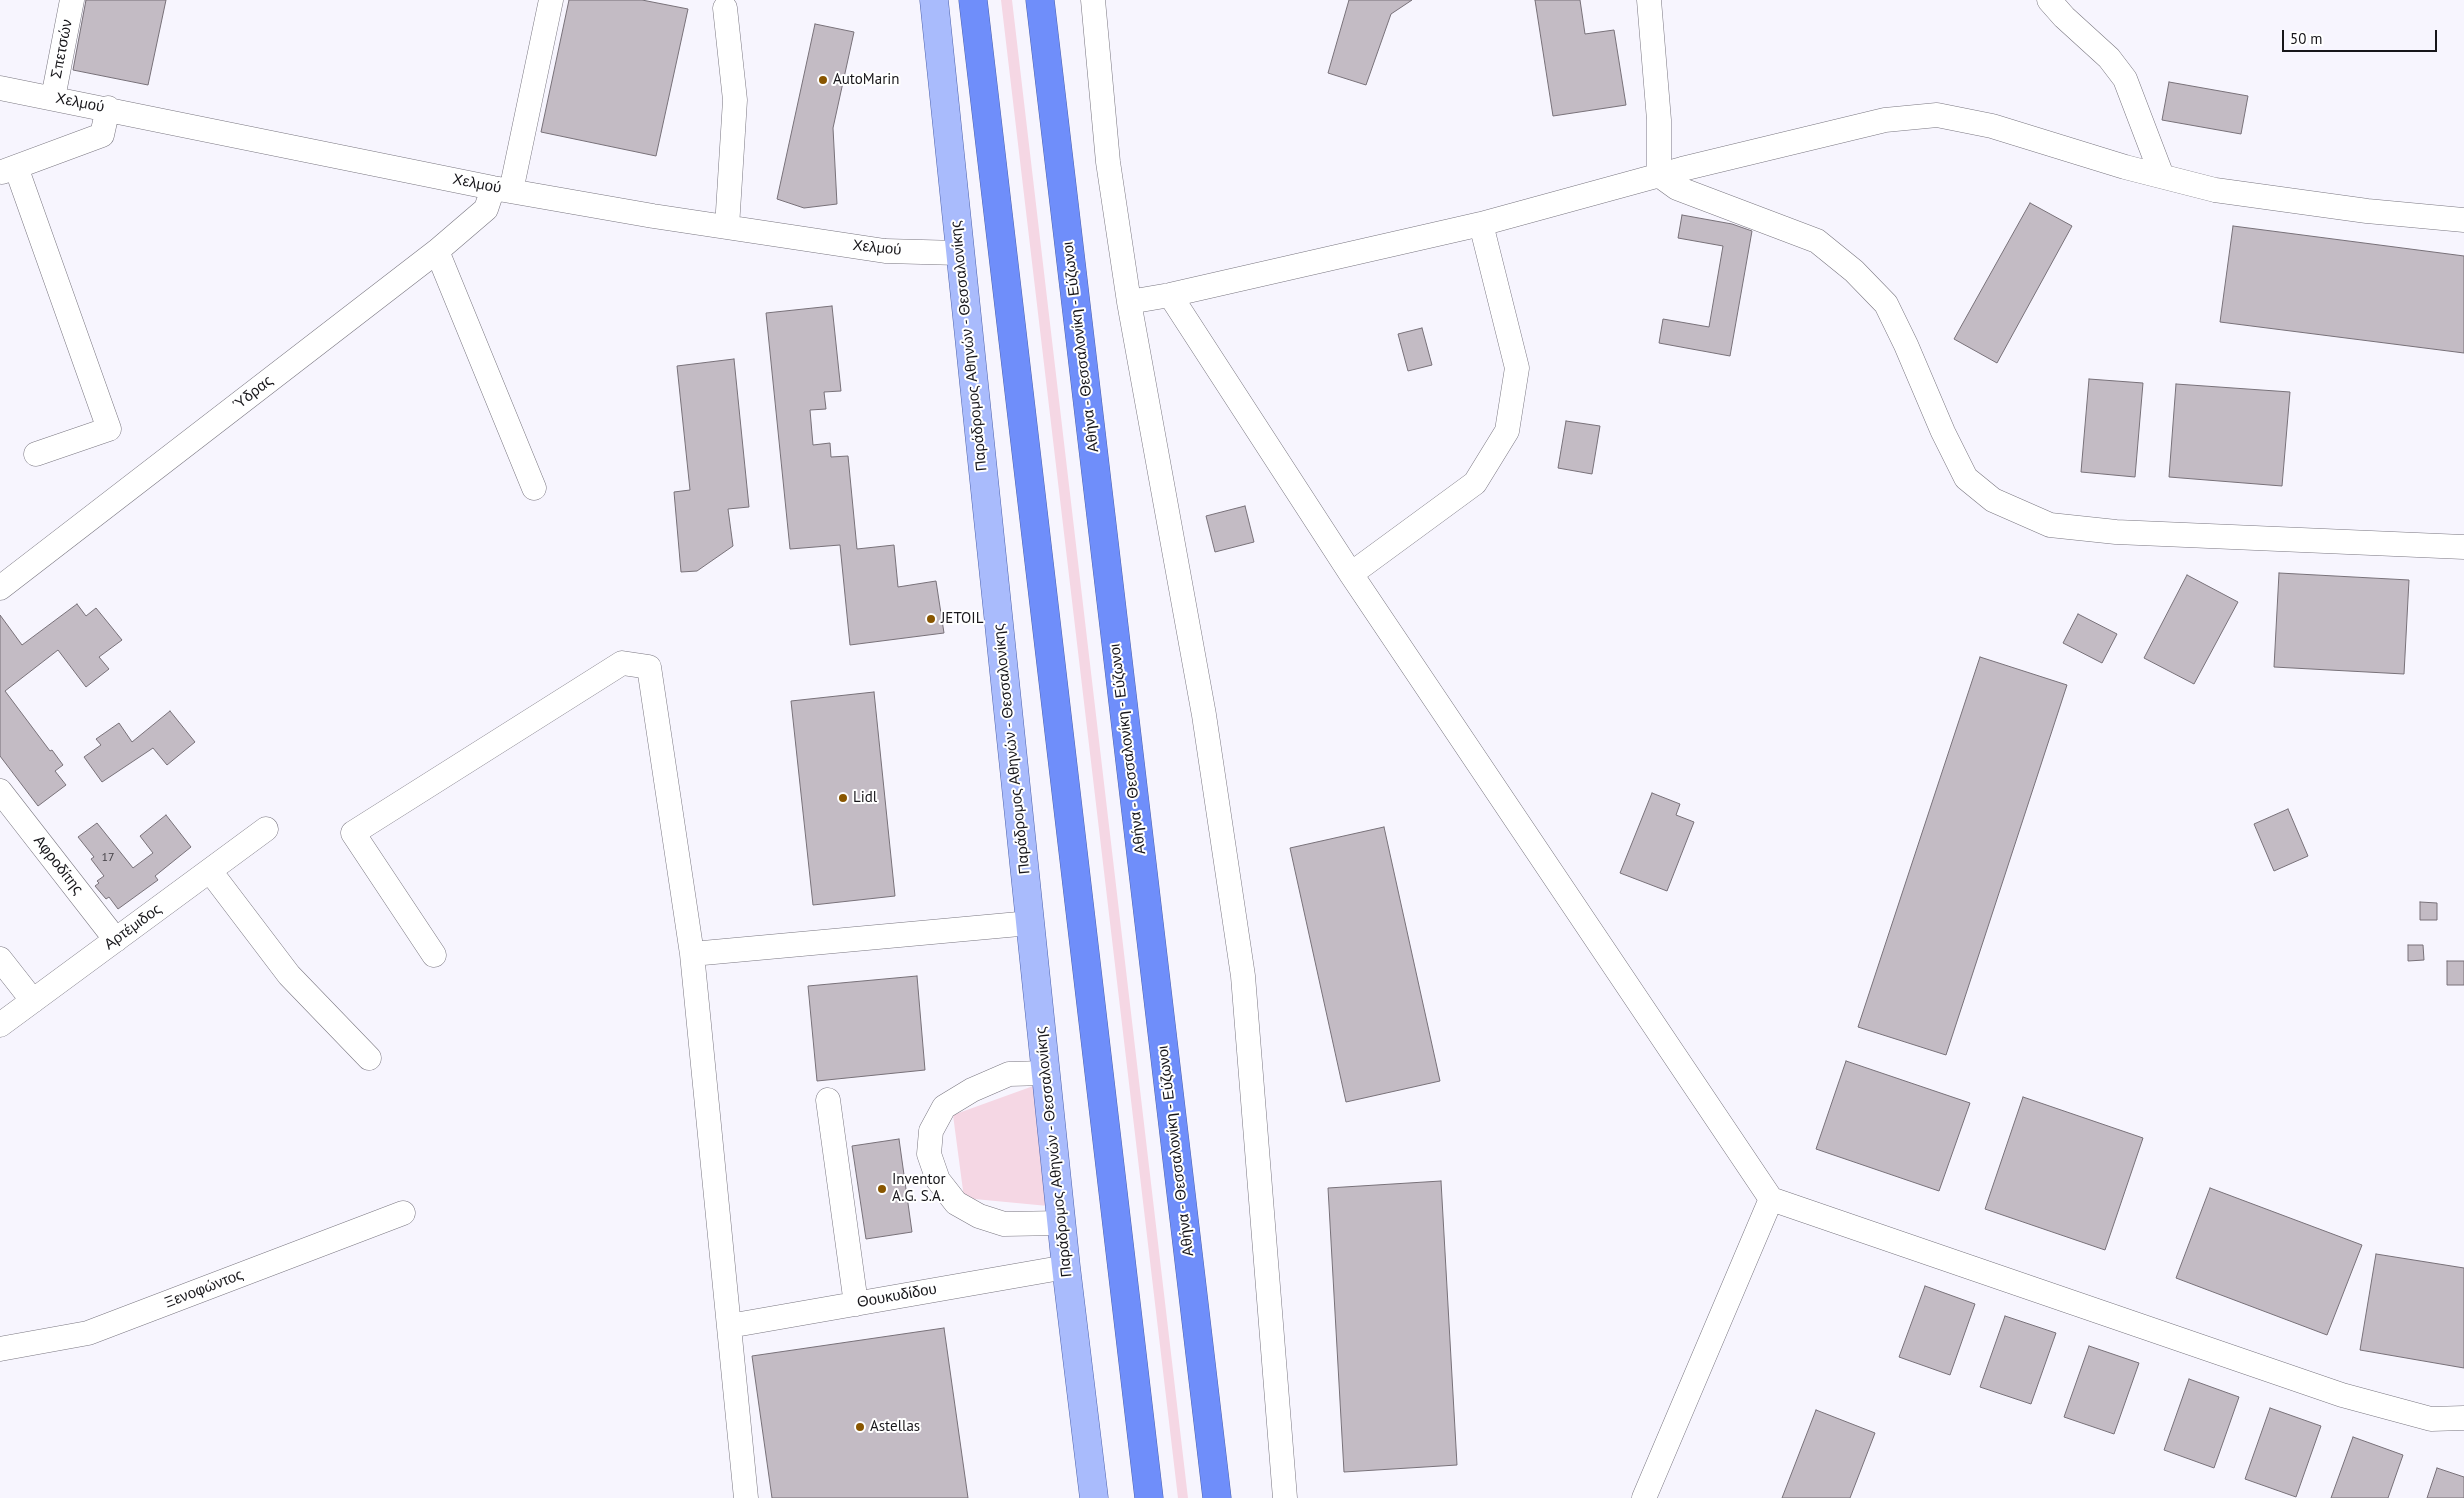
<!DOCTYPE html>
<meta charset="utf-8">
<style>
body{margin:0}
#map{position:relative;width:2464px;height:1498px;overflow:hidden;background:#f7f5fe;font-family:"PT Sans",sans-serif}
canvas{display:block}
.scale{position:absolute;left:2282px;top:30px;width:155px;height:22px;box-sizing:border-box;border:2px solid #17161a;border-top:0;padding-left:6px;font-size:15px;line-height:18px;white-space:nowrap;color:#17161a;-webkit-text-stroke:4px #fff;paint-order:stroke}
</style>
<div id="map">
<canvas width="2464" height="1498"></canvas>
<div class="scale">50 m</div>
</div>
<script>
const c = document.querySelector('canvas').getContext('2d');
c.lineJoin = 'round';
function fill(path, color) {
  c.fillStyle = color;
  c.fill(path, 'evenodd');
}
function toPath(rows) {
  const path = new Path2D();
  for (const r of rows) {
    path.moveTo(r[0], r[1]);
    for (let i = 2; i < r.length; i += 2) path.lineTo(r[i], r[i + 1]);
  }
  return path;
}
function trace(path, color, width, dash) {
  c.strokeStyle = color;
  c.lineWidth = width;
  c.lineCap = dash ? 'butt' : 'round';
  c.setLineDash(dash || []);
  c.stroke(path);
}
function write(font, color, halo, rows, align = 'center') {
  c.font = font + ' "PT Sans",sans-serif';
  c.lineWidth = 4;
  c.setLineDash([]);
  c.textBaseline = 'middle';
  c.strokeStyle = halo;
  c.fillStyle = color;
  for (const [text, x, y, turn = 0] of rows) {
    c.save();
    c.translate(x, y);
    c.rotate((+turn || 0) * Math.PI / 180);
    c.textAlign = isNaN(turn) ? turn : align;
    if (halo) c.strokeText(text, 0, 0);
    c.fillText(text, 0, 0);
    c.restore();
  }
}
fill(toPath([
 [1001,0,1012,0,1188,1498,1178,1498],
 [1036,1085,1048,1206,964,1198,953,1115]
]), '#f5d7e4');
const building = toPath([
 [86,0,166,0,148,85,73,70,86,0],
 [569,0,642,0,688,9,656,156,541,132,569,0],
 [1349,0,1412,0,1391,14,1366,85,1328,73,1349,0],
 [1535,0,1580,0,1585,34,1614,30,1626,105,1553,116,1535,0],
 [815,24,854,32,833,128,837,204,804,208,777,199,815,24],
 [2169,82,2248,96,2241,134,2162,120,2169,82],
 [2030,203,2072,226,1997,363,1954,339,2030,203],
 [1682,215,1732,224,1752,231,1730,356,1659,343,1663,319,1709,327,1723,246,1678,238,1682,215],
 [2233,226,2464,256,2464,353,2220,322,2233,226],
 [832,306,841,391,824,392,826,409,810,410,813,445,830,443,831,457,848,456,857,549,894,545,898,587,936,581,944,633,850,645,840,545,790,549,766,313,832,306],
 [1422,328,1432,365,1408,371,1398,334,1422,328],
 [734,359,749,507,728,509,733,546,697,571,681,572,674,492,690,490,677,366,734,359],
 [2089,379,2143,383,2135,477,2081,472,2089,379],
 [2176,384,2290,392,2282,486,2169,477,2176,384],
 [1566,421,1600,426,1592,474,1558,468,1566,421],
 [1245,506,1254,542,1215,552,1206,516,1245,506],
 [2279,573,2409,580,2404,674,2274,667,2279,573],
 [2187,575,2238,602,2194,684,2144,658,2187,575],
 [77,604,86,616,96,608,122,640,99,657,109,669,86,687,58,650,5,691,50,751,52,750,63,765,55,771,66,785,38,806,0,756,0,615,22,645,77,604],
 [2078,614,2117,634,2102,663,2063,643,2078,614],
 [1980,657,2067,685,1946,1055,1858,1027,1980,657],
 [874,692,895,896,813,905,791,701,874,692],
 [170,711,195,742,167,765,153,748,102,782,84,757,101,745,96,739,119,723,132,742,170,711],
 [1652,793,1680,804,1676,815,1694,822,1667,891,1620,873,1652,793],
 [2288,809,2308,856,2274,871,2254,824,2288,809],
 [166,815,191,847,155,876,158,880,118,909,109,897,106,899,95,886,99,883,97,881,104,876,91,859,94,857,78,837,97,823,133,868,153,853,140,836,166,815],
 [1384,827,1440,1081,1346,1102,1290,848,1384,827],
 [2420,902,2437,903,2437,920,2420,920,2420,902],
 [2408,945,2423,945,2424,960,2408,961,2408,945],
 [2447,961,2464,961,2464,985,2447,985,2447,961],
 [917,976,925,1070,817,1081,808,986,917,976],
 [1846,1061,1970,1103,1939,1191,1816,1149,1846,1061],
 [2023,1097,2143,1138,2105,1250,1985,1209,2023,1097],
 [899,1139,912,1232,866,1239,852,1146,899,1139],
 [1441,1181,1457,1465,1344,1472,1328,1188,1441,1181],
 [2210,1188,2362,1245,2327,1335,2176,1278,2210,1188],
 [2376,1254,2464,1268,2464,1368,2360,1350,2376,1254],
 [1925,1286,1975,1304,1950,1375,1899,1357,1925,1286],
 [2005,1316,2056,1333,2031,1404,1980,1387,2005,1316],
 [944,1328,968,1498,772,1498,752,1356,944,1328],
 [2089,1346,2139,1363,2114,1434,2064,1417,2089,1346],
 [2189,1379,2239,1397,2214,1468,2164,1450,2189,1379],
 [2270,1408,2321,1426,2296,1497,2245,1479,2270,1408],
 [1816,1410,1875,1433,1850,1498,1782,1498,1816,1410],
 [2353,1437,2403,1455,2388,1498,2331,1498,2353,1437],
 [2437,1468,2464,1477,2464,1498,2427,1498,2437,1468]
]);
fill(building, '#c3bbc4');
trace(building, '#787179', 1);
const minor = toPath([
 [1093,0,1108,162,1129,302,1170,295,1481,224,1682,169,1885,120,1937,115,1992,126,2125,167,2215,190,2367,211,2464,220],
 [1649,0,1659,120,1659,175],
 [2049,0,2064,17,2109,58,2125,79,2162,176],
 [725,8,735,100,727,227],
 [0,88,493,188,653,216,885,251,959,253],
 [53,98,72,0],
 [16,167,109,429,36,454],
 [2,172,102,135,108,108],
 [1659,175,1677,188,1817,241,1854,271,1886,304,1906,345,1943,432,1966,478,1993,500,2050,525,2116,532,2464,547],
 [511,191,551,0],
 [437,251,534,488],
 [1170,295,1351,574,1771,1199,1644,1498],
 [1129,302,1204,715,1243,976,1285,1498],
 [1351,574,1475,483,1507,431,1517,368,1481,224],
 [0,588,437,251,486,209,493,188],
 [0,791,116,940],
 [210,871,289,975,369,1058],
 [692,954,1030,923],
 [434,955,353,833,622,663,649,667,692,954,746,1498],
 [0,959,33,1001],
 [0,1025,266,829],
 [1045,1073,1009,1074,972,1090,944,1107,931,1131,929,1154,938,1180,956,1203,979,1216,1004,1224,1062,1223],
 [828,1100,856,1304],
 [1771,1199,2342,1395,2431,1419,2464,1418],
 [729,1326,1066,1267],
 [0,1349,88,1333,403,1213]
]);
const major = toPath([
 [934,0,1066,1267,1094,1498]
]);
const highway = toPath([
 [973,0,1149,1498],
 [1040,0,1217,1498]
]);
trace(minor, '#7a7781', 25);
trace(major, '#5064ac', 29);
trace(highway, '#5064ac', 29);
trace(minor, '#fff', 24);
trace(major, '#a9bbfc', 28);
trace(highway, '#6f8efa', 28);
for (const [x, y, r, color] of [
 [823,80,5,"#895600"],
 [931,619,5,"#895600"],
 [843,798,5,"#895600"],
 [882,1189,5,"#895600"],
 [860,1427,5,"#895600"]
]) {
  const dot = new Path2D();
  dot.arc(x, y, r, 0, 2 * Math.PI);
  c.fillStyle = color;
  c.fill(dot);
  trace(dot, '#fff', 2);
}
write('12px', '#423f44', null, [
 ["17",108,858]
]);
write('15px', '#17161a', '#fff', [
 ["Σπετσών",62,49,-79],
 ["Χελμού",80,103,11],
 ["Χελμού",477,184,11],
 ["Χελμού",877,248,6],
 ["Παράδρομος Αθηνών - Θεσσαλονίκης",969,346,-96],
 ["Αθήνα - Θεσσαλονίκη - Εύζωνοι",1081,347,-97],
 ["Ύδρας",253,393,-38],
 ["Παράδρομος Αθηνών - Θεσσαλονίκης",1012,749,-96],
 ["Αθήνα - Θεσσαλονίκη - Εύζωνοι",1128,749,-97],
 ["Αφροδίτης",58,865,52],
 ["Αρτέμιδος",133,927,-36],
 ["Αθήνα - Θεσσαλονίκη - Εύζωνοι",1176,1151,-97],
 ["Παράδρομος Αθηνών - Θεσσαλονίκης",1054,1152,-96],
 ["Ξενοφώντος",204,1289,-21],
 ["Θουκυδίδου",897,1296,-10]
]);
write('15px', '#17161a', '#fff', [
 ["AutoMarin",833,80],
 ["JETOIL",941,619],
 ["Lidl",853,798],
 ["Inventor",892,1180],
 ["A.G. S.A.",892,1197],
 ["Astellas",870,1427]
], 'left');
</script>
